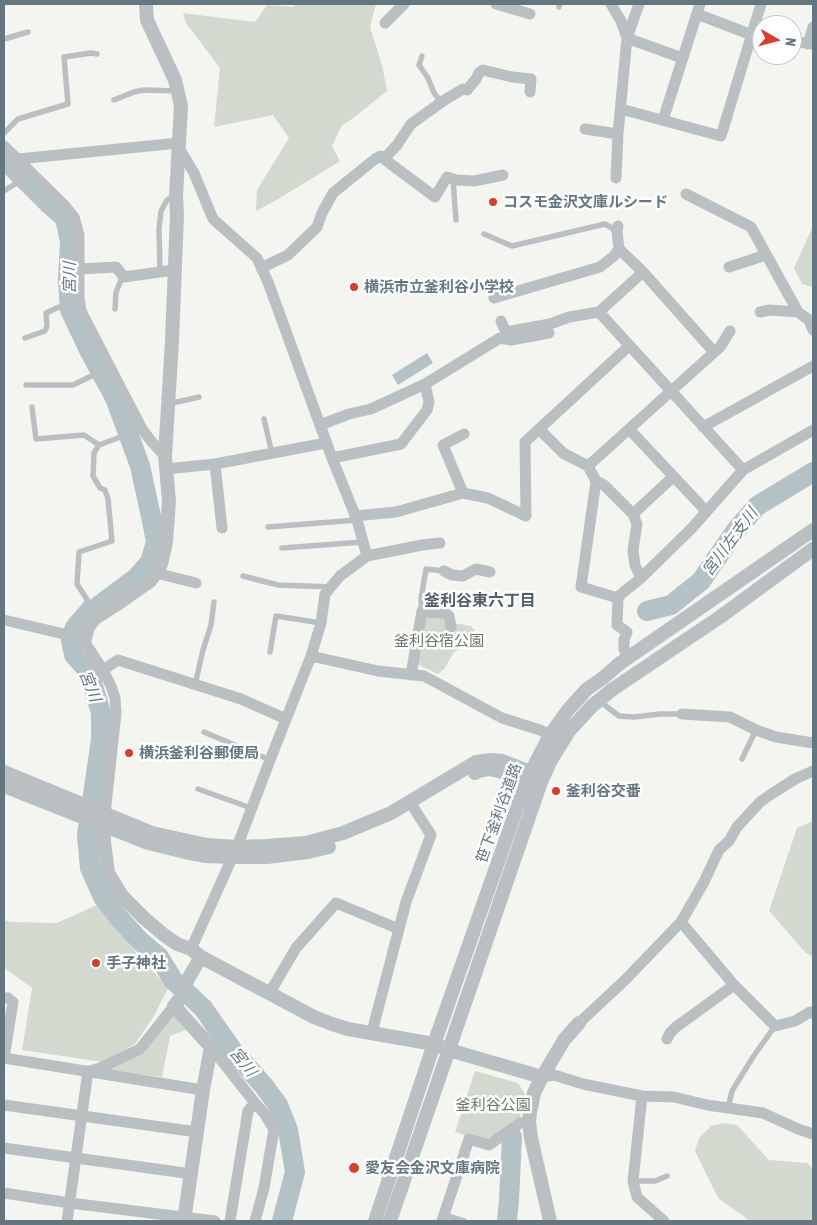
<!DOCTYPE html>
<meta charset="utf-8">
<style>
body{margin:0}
#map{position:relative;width:817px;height:1225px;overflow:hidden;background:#f4f4f0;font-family:"Asap Condensed",sans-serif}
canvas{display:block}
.frame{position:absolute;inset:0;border:5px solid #647780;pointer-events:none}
.north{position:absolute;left:752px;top:15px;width:50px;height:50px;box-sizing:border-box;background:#fff;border:1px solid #c1c9cc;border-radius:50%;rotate:98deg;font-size:14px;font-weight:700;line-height:20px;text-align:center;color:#647780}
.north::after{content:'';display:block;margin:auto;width:18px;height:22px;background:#da3d2a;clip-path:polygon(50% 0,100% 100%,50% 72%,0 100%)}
</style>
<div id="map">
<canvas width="817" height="1225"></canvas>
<div class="frame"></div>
<div class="north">N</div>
</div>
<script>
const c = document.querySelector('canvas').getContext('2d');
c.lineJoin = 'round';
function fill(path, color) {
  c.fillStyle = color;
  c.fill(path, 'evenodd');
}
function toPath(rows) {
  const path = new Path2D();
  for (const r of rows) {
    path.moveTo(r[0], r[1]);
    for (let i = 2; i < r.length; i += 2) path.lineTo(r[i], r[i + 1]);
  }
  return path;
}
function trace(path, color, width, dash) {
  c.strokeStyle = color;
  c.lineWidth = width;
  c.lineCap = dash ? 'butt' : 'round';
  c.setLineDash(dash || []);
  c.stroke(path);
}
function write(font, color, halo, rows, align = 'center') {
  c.font = font + ' "Asap Condensed","Noto Sans JP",sans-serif';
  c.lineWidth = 5;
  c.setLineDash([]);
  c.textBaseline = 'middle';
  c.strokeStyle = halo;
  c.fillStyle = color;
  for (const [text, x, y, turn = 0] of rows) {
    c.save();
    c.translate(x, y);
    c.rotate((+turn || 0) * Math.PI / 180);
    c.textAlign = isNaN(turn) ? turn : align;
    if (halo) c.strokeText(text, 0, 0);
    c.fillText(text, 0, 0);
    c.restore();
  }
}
fill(toPath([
 [295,4,376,4,370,27,382,65,387,91,352,119,342,125,332,146,340,161,280,198,256,211,257,190,289,138,273,115,214,127,220,68,186,23,183,13,255,22,267,5,294,7],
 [813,226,813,287,802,284,794,268],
 [424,615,443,617,454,623,471,626,475,631,478,636,454,652,445,668,438,674,417,664],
 [813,821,813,957,805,952,769,911,797,828],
 [97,905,132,948,168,988,154,1016,135,1044,103,1062,22,1050,32,988,4,968,4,920,10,922,57,923],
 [174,1013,186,1030,170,1036,162,1077,106,1070,141,1054],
 [475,1071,518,1083,525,1094,519,1120,486,1141,455,1132],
 [723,1123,737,1125,769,1160,808,1163,813,1170,813,1221,750,1221,718,1198,695,1151,699,1138,711,1126]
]), '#d4d9d0');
fill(toPath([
 [427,353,433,363,398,385,392,375]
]), '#b4c2c5');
trace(toPath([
 [4,159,49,204,65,218,70,242,68,280,70,310,89,350,115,398,131,441,140,466,152,521,156,542,150,562,136,578,89,613,77,625,71,640,74,655,89,672,101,713,101,740,87,835,90,868,103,897,119,918,140,941,159,957,173,980,203,1008,233,1051,264,1086,278,1105,288,1130,295,1172,282,1221],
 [647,611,671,605,701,581,737,529,757,506,813,472],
 [507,1221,509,1200,512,1137]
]), '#b4c2c5', 20);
trace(toPath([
 [559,7,560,4],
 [4,39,28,32],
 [422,56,419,65,428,78,434,93,441,102],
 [114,100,134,92,144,90,177,91],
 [4,133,18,119,68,104,64,57,91,53,97,54],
 [453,180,456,220],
 [4,191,18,182,30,171],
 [484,234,512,246,605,224,617,231],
 [160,272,159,229,161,211,167,200,172,197,175,196],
 [115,309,116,292,123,276],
 [25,338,45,331,47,326,46,313,79,298],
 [26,385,73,385,110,367],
 [168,404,199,397],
 [32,407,36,439,84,435,99,445,94,453,93,476,100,488,105,490,108,499,112,541,79,552,77,584,88,601,68,625,65,635],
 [264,419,272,454],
 [99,445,142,429],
 [268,527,357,520],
 [282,548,363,542],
 [243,576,278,585,332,587],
 [422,611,421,599,426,569,444,571],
 [270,652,276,616,321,623],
 [195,685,203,650,211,625,214,602],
 [600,700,607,707,619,716,634,717,660,714,682,714],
 [204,732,270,760],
 [742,759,756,730],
 [198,789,251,808],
 [728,1108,732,1091,753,1057,775,1026],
 [633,1181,655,1181,667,1176],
 [444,1215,464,1221]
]), '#bac0c2', 5.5);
trace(toPath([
 [496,4,530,14],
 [611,4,621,21,627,38,682,58],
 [697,14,752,35,762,36],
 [385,23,404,4],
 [792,41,813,44],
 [808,44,813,27],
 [621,109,721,136,761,4],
 [663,120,700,4],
 [585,129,618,134],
 [4,146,65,206,74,217,79,235,79,298,81,311,142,429,151,441,165,456],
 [179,148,194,173,213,219,257,258,268,282,332,458,357,520,367,556,340,576,325,594,321,623,311,656,270,760,237,847,191,949],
 [18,159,179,143],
 [384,159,435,197,447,177,456,180,474,181,503,175],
 [616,178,618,134,627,38,639,4],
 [686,194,751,227,798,312,809,320,813,330],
 [618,226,617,231,619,249,643,272,714,352],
 [729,267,766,255],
 [261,268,288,255,317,227,322,213,333,193,375,159,381,156,384,159,397,145,411,124,446,99,463,89,467,90,476,79,479,73,483,70,512,77,531,79,530,92],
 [79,269,116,267,124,277,174,270],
 [494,298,600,267,614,256,619,249],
 [599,312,743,470],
 [760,312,770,310,798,312],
 [501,321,506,332,550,324,569,317,599,312,643,272],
 [320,425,349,414,371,409,425,384,500,338,511,340,549,333],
 [703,427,813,366],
 [629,429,706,511],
 [540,430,563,453,588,466,596,481,604,485,633,514,637,524,633,550,635,565,641,578],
 [332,458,401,444,427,410,429,402,425,384],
 [215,464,222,528],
 [588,466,720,347,730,331],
 [166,469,215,464,326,443],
 [596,481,581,587,618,598],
 [463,493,443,445,464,434],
 [633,514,673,477],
 [355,516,396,512,463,493,488,498,526,516,525,442,629,346],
 [367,556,422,545,440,543],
 [444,571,452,575,463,576,476,569,490,572],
 [156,573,196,583],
 [4,620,77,637,84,641,103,670,111,686,115,698,116,713,105,814],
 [311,656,378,671,424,676,502,718,540,730,550,735],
 [628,658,624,649,624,640,627,632,617,625,618,598,620,595,641,578,692,528,743,470,813,430],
 [103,670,118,660,241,699,286,719],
 [411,675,422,611,447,614,449,616,451,627],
 [682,714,730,717,756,730,776,737,813,743],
 [681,922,734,985,775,1026,795,1021,810,1012,813,1013],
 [269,994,296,948,336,903,399,929],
 [4,998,8,998,13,1002,4,1058],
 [579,1023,625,980,681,922,704,882,719,850,729,841,737,827,760,802,773,793,795,779,813,771],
 [372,1032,406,902,431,835,410,802],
 [667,1039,670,1033,676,1027,734,985],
 [211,1047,255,1103,264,1113,274,1129,264,1188,255,1221],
 [4,1058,203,1090],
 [90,1071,100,1068,140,1049,174,1006],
 [542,1077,554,1075,583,1084,642,1096,674,1097,707,1105,763,1113,798,1129,813,1134],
 [642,1096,633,1181,637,1197,664,1221],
 [4,1105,197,1132],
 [4,1148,192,1174],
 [4,1193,70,1203,215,1221],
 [67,1221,88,1071],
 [230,1221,248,1111,255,1103],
 [442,1221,469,1139,489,1145,520,1123,529,1122]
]), '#bac0c2', 11);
trace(toPath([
 [84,641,88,627,95,618,117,604,150,581,156,573,161,564,166,542,169,501,165,456,172,341,177,215,176,196,181,106,175,80,147,20,146,4],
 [4,772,152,833,207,845,237,847,266,846,306,843,343,833,391,813,476,762,491,760,502,761,531,772,536,777],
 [475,773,479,771,489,769,498,771,527,781,535,782],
 [4,786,148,843,185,852,206,856,232,857,267,857,308,852,329,847],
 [104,818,104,842,108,873,122,896,144,918,164,935,177,944,191,949,201,957,299,1009,314,1017,332,1024,348,1029,434,1044,449,1050,542,1077],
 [184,1221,203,1090,211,1047,174,1006,179,1000,188,979,201,957],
 [375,1221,434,1044,517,808,531,772,550,735,568,710,587,689,603,678,619,664,813,530],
 [390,1221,541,782,551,760,569,731,592,706,613,689,720,617,813,549],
 [550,1221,531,1138,529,1122,530,1113,534,1093,542,1077,564,1040,579,1023]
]), '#bac0c2', 14);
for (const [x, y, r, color] of [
 [493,202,5,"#da3d2a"],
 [354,287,5,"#da3d2a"],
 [129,753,5,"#da3d2a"],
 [556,791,5,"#da3d2a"],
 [96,963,5,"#da3d2a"],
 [354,1168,6,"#da3d2a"]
]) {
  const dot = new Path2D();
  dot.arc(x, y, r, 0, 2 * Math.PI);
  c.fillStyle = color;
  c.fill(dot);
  trace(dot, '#fff', 2);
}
write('bold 15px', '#647780', '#fff', [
 ["コスモ金沢文庫ルシード",503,202],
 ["横浜市立釜利谷小学校",364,287],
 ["横浜釜利谷郵便局",139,753],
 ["釜利谷交番",566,791],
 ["手子神社",106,963],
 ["愛友会金沢文庫病院",365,1168]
], 'left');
write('15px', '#6a7863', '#fff', [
 ["釜利谷宿公園",439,641],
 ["釜利谷公園",493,1105]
]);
write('15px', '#647780', '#fff', [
 ["笹下釜利谷道路",499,813,-70]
]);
write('italic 16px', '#60797e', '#fff', [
 ["宮川",70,278,-90],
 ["宮川左支川",730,542,-53],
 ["宮川",90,686,68],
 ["宮川",243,1062,51]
]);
write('bold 16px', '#525f66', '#fff', [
 ["釜利谷東六丁目",480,601]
]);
</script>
